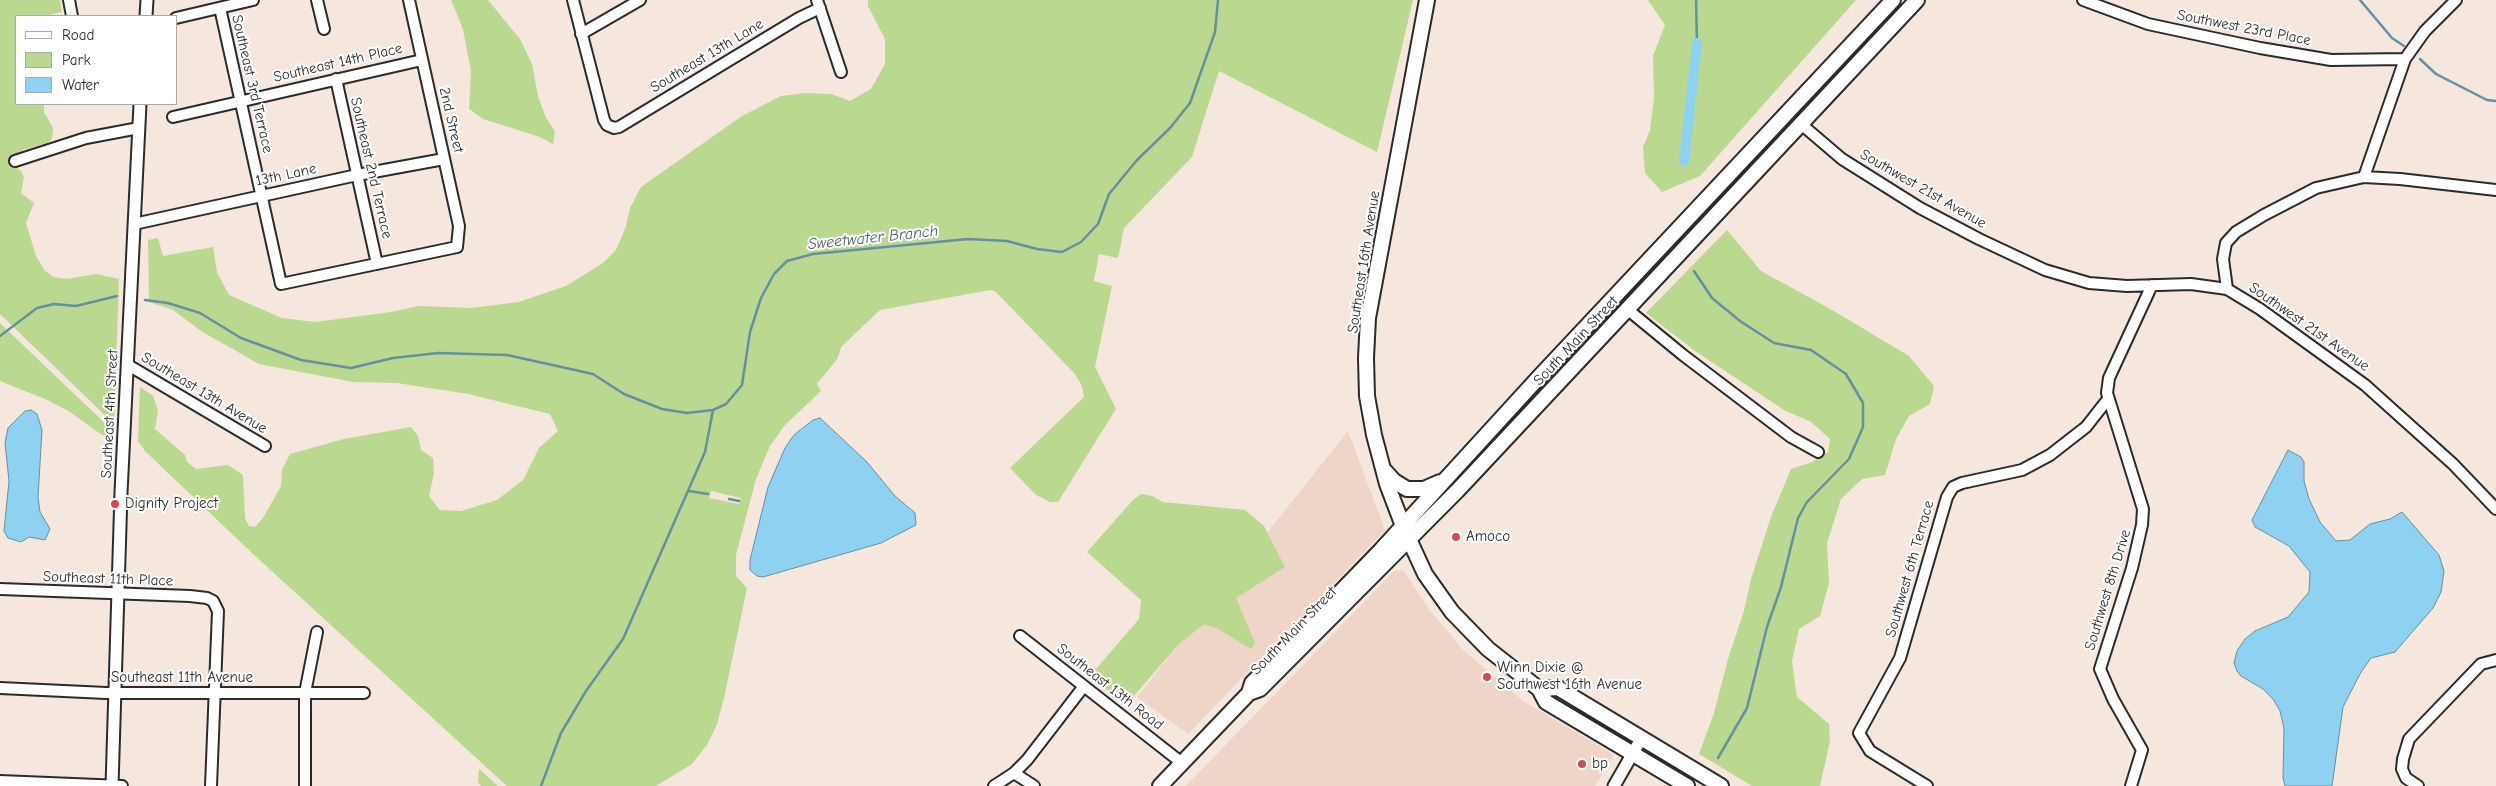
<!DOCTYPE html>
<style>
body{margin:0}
#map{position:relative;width:2496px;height:786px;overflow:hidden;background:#f5e6de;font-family:"Comic Neue",sans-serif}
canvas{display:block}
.legend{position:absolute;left:15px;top:15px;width:162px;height:90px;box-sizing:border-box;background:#fff;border:1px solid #aaa;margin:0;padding:6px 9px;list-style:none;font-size:15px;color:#2b2b2b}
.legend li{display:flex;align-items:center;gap:10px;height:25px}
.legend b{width:25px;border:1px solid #aaa}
</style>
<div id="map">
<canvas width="2496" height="786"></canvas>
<ul class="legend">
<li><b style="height:6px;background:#fff"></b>Road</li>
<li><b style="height:14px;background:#bbd890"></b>Park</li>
<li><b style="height:14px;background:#8fd1f1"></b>Water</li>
</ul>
</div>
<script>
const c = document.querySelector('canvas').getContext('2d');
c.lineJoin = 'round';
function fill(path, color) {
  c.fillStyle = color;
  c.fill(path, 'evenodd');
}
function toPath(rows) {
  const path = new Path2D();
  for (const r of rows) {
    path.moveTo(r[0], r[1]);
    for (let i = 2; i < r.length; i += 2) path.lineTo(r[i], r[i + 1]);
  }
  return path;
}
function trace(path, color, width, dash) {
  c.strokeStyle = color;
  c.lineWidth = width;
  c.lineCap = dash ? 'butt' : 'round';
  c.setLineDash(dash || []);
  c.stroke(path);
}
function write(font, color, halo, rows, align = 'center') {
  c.font = font + ' "Comic Neue",sans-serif';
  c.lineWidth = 4;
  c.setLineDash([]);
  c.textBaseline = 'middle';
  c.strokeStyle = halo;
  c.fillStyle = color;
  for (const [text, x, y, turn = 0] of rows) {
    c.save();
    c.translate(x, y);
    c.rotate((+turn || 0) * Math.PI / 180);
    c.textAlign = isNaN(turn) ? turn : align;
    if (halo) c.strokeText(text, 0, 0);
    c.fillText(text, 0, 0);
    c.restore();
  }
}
fill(toPath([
 [1348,431,1385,530,1188,734,1137,697],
 [1403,570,1428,608,1464,651,1523,701,1614,755,1595,786,1186,786,1394,571]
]), '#eed5c7');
fill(toPath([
 [0,0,60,0,62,12,44,16,16,16,16,104,44,104,44,112,53,128,52,139,47,143,23,150,11,157,9,163,21,171,24,177,21,193,34,203,26,223,36,256,45,271,54,277,67,279,96,274,119,279,114,424,0,314],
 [451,0,488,0,520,39,532,64,538,96,546,118,555,131,553,144,540,137,483,119,469,109,471,71,463,29],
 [868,0,1413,0,1377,152,1219,71,1192,157,1124,228,1118,258,1099,254,1094,281,1112,286,1095,367,1116,409,1058,502,1050,502,1036,495,1010,468,1084,397,1082,386,1075,374,996,292,990,290,880,310,841,347,838,358,817,384,821,391,785,425,770,446,756,479,736,555,736,576,747,588,724,698,717,724,707,745,692,764,656,786,507,786,252,553,145,451,138,441,140,387,153,396,158,411,155,429,185,455,187,462,196,469,228,465,243,475,245,518,249,526,255,527,263,518,281,486,282,470,290,454,344,439,411,427,418,436,421,450,433,458,434,473,429,496,440,510,461,511,497,500,523,480,539,448,558,431,550,414,468,394,397,383,353,382,259,364,201,331,173,310,149,302,148,240,158,238,163,256,213,247,217,272,229,295,282,318,315,322,391,312,419,306,471,308,519,302,566,286,603,263,616,250,626,226,630,208,641,187,742,116,781,96,805,93,831,94,850,101,871,89,885,64,885,39,868,6],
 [711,491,741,498,739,504,709,498],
 [1648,0,1856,0,1700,176,1662,192,1645,173,1643,147,1650,130,1654,98,1653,56,1665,25],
 [1727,230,1761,271,1834,311,1909,356,1934,386,1930,404,1909,416,1896,439,1885,475,1862,479,1841,499,1827,543,1829,583,1820,616,1799,629,1792,661,1797,697,1829,724,1830,741,1820,786,1752,786,1699,754,1714,713,1728,659,1744,611,1751,579,1771,517,1791,469,1810,463,1828,452,1830,439,1811,422,1784,410,1695,351,1646,313],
 [0,323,112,430,110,435,102,435,70,412,45,399,0,381],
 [1141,494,1152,496,1163,502,1245,510,1264,526,1285,567,1236,598,1255,643,1251,649,1218,629,1204,624,1179,644,1126,705,1090,676,1139,619,1141,600,1087,552,1133,500],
 [479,769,498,786,481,786,478,782]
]), '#bbd890');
const water = toPath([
 [31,410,37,414,42,430,38,497,40,512,50,529,45,540,29,537,21,542,8,538,4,531,9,481,5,443,8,428,25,411,31,410],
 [820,418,867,462,895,496,915,513,916,525,881,543,763,577,757,576,750,570,750,560,768,487,785,448,794,435,813,420,820,418],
 [2288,450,2301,457,2304,462,2304,481,2309,499,2320,522,2336,541,2350,540,2370,524,2390,519,2402,512,2439,555,2444,571,2441,592,2433,608,2395,652,2371,658,2361,672,2343,707,2332,786,2285,786,2283,778,2284,728,2280,711,2273,699,2263,689,2241,676,2237,671,2234,663,2237,651,2245,639,2255,631,2288,617,2309,592,2310,572,2289,546,2255,527,2252,520,2288,450]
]);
fill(water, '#8fd1f1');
trace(water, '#678fa2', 1);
trace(toPath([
 [1696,0,1697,43],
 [2360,0,2392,38,2404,46],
 [2420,59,2436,74,2487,100,2496,101],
 [1694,271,1712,298,1740,321,1774,343,1811,350,1846,374,1863,403,1863,427,1849,459,1807,502,1798,518,1781,587,1767,627,1747,708,1718,758],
 [145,300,168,303,200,313,241,338,301,360,351,368,393,358,438,353,507,355,593,374,624,394,662,409,687,413,713,410,726,404,742,385,750,332,761,298,774,274,787,261,813,254,968,239,1007,241,1037,249,1062,252,1081,242,1098,224,1109,194,1137,160,1170,128,1190,103,1215,32,1218,0],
 [0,336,37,308,54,304,76,306,117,296],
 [689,491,708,494],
 [729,499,739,501],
 [541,786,561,733,586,691,623,639,705,452,713,410]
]), '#678fa2', 2.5);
trace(toPath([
 [1684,161,1697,43]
]), '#8fd1f1', 10);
const minor = toPath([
 [69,0,72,16],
 [317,0,324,29],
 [573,0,604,120,607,125,614,128,619,127,799,18,820,8],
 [817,0,841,72],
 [2083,0,2148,24,2260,48,2331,60,2405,59],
 [220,8,281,284,457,247,459,226,409,0],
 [176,18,253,0],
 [581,34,640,0],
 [336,79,377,264],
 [173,117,422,60],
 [1801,124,1842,159,1920,208,1979,239,2045,270,2089,283,2127,286,2191,284,2227,289,2260,309,2365,385,2453,464,2496,509],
 [15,161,86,138,139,128],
 [2364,177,2405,59,2425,31,2456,0],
 [134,224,357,175,444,159],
 [2227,289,2223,259,2226,243,2236,232,2264,215,2316,188,2364,177,2400,179,2496,190],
 [1627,309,1683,355,1791,437,1818,452],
 [128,365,265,446],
 [0,589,190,596,207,598,213,601,218,611,211,786],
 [1020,636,1182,763],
 [0,688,106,693,364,693],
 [1014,773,1034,786],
 [0,781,122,786],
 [305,786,305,693,317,632],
 [994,786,1014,773,1027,760,1084,686],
 [1927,786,1870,751,1859,733,1900,658,1947,497,1953,487,1962,483,2022,470,2050,455,2086,427,2108,399],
 [2131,786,2142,750,2113,699,2100,669,2132,568,2142,525,2143,509,2107,393,2109,378,2152,285],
 [2418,786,2406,778,2402,769,2403,759,2409,739,2481,664,2496,660]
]);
const tertiary = toPath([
 [146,16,147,0],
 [112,786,121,493,140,104],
 [1614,786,1641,739]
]);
const secondary = toPath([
 [1427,0,1368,318,1366,358,1367,396,1374,435,1387,484,1403,526,1425,574,1452,612,1488,649,1539,689,1546,702,1687,786],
 [1385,471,1394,481,1407,489,1424,489,1440,482],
 [1539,689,1558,688,1721,786],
 [1249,693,1252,683,1380,551,1540,376,1893,0],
 [1160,786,1249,693,1260,689,1457,491,1917,0]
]);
trace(minor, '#2b2b2b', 14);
trace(tertiary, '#2b2b2b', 15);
trace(secondary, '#2b2b2b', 18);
trace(minor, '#fff', 10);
trace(tertiary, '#fff', 11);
trace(secondary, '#fff', 14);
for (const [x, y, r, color] of [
 [115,504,5,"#d1495b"],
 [1456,537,5,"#d1495b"],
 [1487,677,5,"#d1495b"],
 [1582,764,5,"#d1495b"]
]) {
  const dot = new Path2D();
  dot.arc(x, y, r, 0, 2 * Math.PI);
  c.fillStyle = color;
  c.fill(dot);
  trace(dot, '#fff', 2);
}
write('15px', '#2b2b2b', '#fff', [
 ["Southwest 23rd Place",2244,28,11],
 ["Southeast 13th Lane",707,56,-31],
 ["Southeast 14th Place",338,63,-13],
 ["Southeast 3rd Terrace",252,84,77],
 ["2nd Street",451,120,77],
 ["Southeast 2nd Terrace",371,168,77],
 ["13th Lane",286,175,-12],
 ["Southwest 21st Avenue",1923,189,30],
 ["Southeast 16th Avenue",1364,262,-81],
 ["Southwest 21st Avenue",2309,327,35],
 ["South Main Street",1576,341,-47],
 ["Southeast 13th Avenue",204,393,31],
 ["Southeast 4th Street",110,414,-87],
 ["Southwest 6th Terrace",1910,569,-74],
 ["Southeast 11th Place",108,579,2],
 ["Southwest 8th Drive",2108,590,-73],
 ["South Main Street",1294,631,-46],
 ["Southeast 11th Avenue",182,678],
 ["Southeast 13th Road",1110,687,38]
]);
write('15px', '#2b2b2b', '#fff', [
 ["Dignity Project",125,504],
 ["Amoco",1466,537],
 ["Winn Dixie @",1497,668],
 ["Southwest 16th Avenue",1497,685],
 ["bp",1592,764]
], 'left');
write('italic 16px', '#495d66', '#fff', [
 ["Sweetwater Branch",873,238,-6]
]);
</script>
